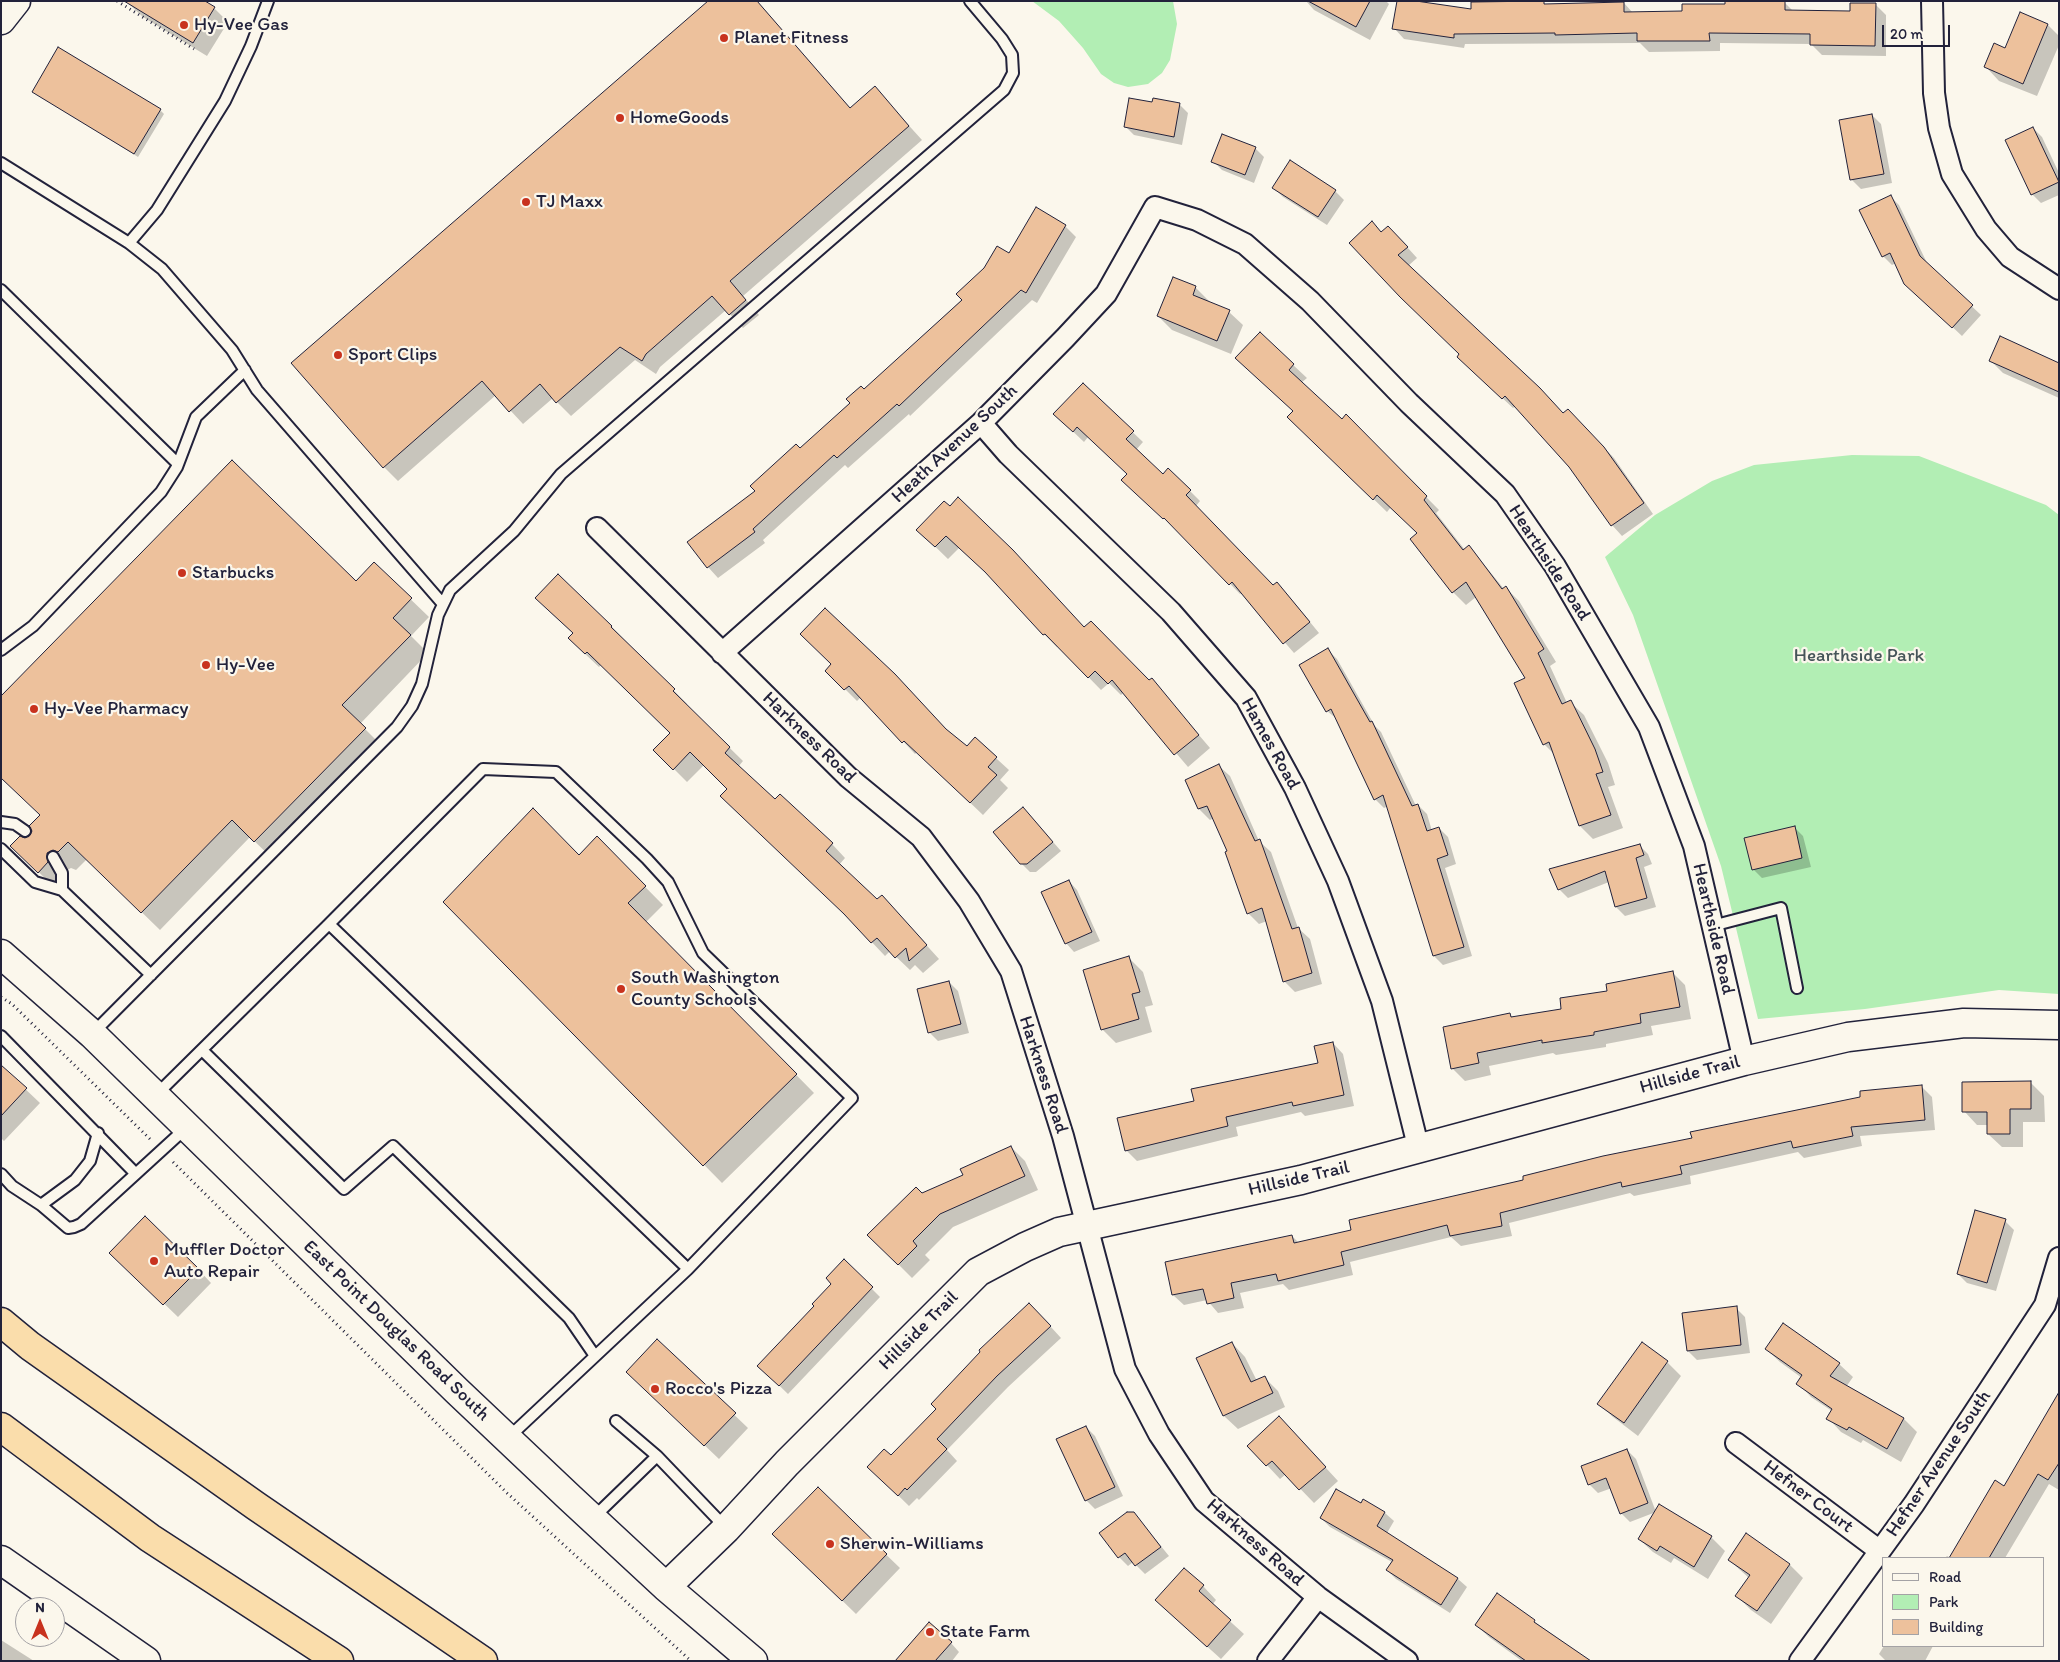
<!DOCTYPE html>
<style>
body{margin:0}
#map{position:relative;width:2060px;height:1662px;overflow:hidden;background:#fbf7ec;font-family:Itim,sans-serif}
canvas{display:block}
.frame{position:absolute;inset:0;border:2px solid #22223b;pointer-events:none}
.legend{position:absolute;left:1882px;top:1557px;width:162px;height:90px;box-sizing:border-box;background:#fbf7ec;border:1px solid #a4a2a5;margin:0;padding:6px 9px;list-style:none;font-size:15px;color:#22223b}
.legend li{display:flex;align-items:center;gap:10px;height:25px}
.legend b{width:25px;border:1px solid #a4a2a5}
.north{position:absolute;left:15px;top:1597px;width:50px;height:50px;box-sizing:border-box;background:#fbf7ec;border:1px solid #a4a2a5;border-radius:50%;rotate:0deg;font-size:14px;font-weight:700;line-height:20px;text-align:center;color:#22223b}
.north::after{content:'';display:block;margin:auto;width:18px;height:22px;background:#c8321e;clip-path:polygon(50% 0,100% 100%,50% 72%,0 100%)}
.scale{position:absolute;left:1882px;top:25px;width:68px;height:22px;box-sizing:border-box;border:2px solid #22223b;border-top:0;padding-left:6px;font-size:15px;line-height:18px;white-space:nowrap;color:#22223b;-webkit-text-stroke:4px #fbf7ec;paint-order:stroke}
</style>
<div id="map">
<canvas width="2060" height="1662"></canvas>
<div class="frame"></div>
<ul class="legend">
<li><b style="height:6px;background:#fbf7ec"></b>Road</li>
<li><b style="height:14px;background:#b2eeb4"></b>Park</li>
<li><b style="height:14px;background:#edc19c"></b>Building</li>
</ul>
<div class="north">N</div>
<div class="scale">20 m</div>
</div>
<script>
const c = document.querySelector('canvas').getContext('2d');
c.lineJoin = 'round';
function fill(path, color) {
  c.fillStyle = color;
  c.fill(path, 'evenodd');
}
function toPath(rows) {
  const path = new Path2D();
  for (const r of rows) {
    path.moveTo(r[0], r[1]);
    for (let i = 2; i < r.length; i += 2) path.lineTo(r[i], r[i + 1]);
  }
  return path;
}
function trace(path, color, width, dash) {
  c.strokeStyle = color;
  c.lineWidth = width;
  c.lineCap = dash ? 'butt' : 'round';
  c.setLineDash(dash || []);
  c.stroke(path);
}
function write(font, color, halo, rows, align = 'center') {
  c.font = font + ' Itim,sans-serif';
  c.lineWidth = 4.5;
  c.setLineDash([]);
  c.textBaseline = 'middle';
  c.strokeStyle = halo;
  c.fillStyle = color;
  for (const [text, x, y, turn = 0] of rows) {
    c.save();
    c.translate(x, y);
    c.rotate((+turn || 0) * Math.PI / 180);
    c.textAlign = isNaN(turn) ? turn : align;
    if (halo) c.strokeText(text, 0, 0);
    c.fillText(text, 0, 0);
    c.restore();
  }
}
fill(toPath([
 [1032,1,1173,1,1177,24,1170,60,1162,73,1148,84,1128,87,1114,83,1101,74,1083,48,1059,21],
 [1852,455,1919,456,2046,505,2059,515,2059,994,1999,990,1865,1009,1758,1019,1721,866,1633,615,1605,557,1655,515,1712,481,1754,465]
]), '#b2eeb4');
fill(toPath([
 [757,1,851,109,875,88,922,140,743,296,759,315,743,328,726,310,660,367,656,374,635,360,571,416,553,398,523,424,496,395,398,481,384,467],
 [1306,1,1386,1,1389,4,1370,40,1314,10],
 [1544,3,1546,5,1624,3,1633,13,1683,12,1726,5,1785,3,1793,11,1852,13,1875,4,1886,15,1886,56,1822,55,1811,44,1720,43,1720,51,1649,52,1640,43,1465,44,1464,48,1404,39,1394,28,1473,11],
 [129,4,214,8,228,22,207,56,143,17],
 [2020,14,2048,25,2059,36,2059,45,2037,96,1999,81,1986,67,2005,49],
 [33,91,160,110,164,114,138,157],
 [1179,104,1188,113,1182,145,1134,135,1125,126],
 [1872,115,1881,124,1892,183,1861,189,1852,180],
 [2033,128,2042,137,2059,173,2059,195,2041,203,2032,194],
 [1255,148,1264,157,1254,183,1222,170,1213,161],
 [1274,188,1335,191,1344,200,1327,225,1283,197],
 [1890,196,1899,205,1928,265,1981,315,1962,336,1912,289,1896,263,1892,265,1883,256],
 [1065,226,1076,237,1037,303,1032,300,910,416,909,414,848,468,845,465,763,540,765,543,718,578,708,567,757,491,800,449,1010,255],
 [1382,233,1398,237,1417,258,1408,266,1563,415,1578,421,1614,458,1653,514,1622,536,1612,525,1570,467,1516,406,1513,408,1469,367],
 [1195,287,1209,301,1208,303,1229,312,1243,325,1231,354,1172,330,1158,316],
 [1260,334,1307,378,1301,383,1342,421,1346,416,1439,510,1436,513,1465,550,1469,546,1504,589,1506,588,1519,601,1556,662,1550,666,1567,703,1570,702,1584,715,1608,763,1615,785,1608,787,1623,828,1593,839,1580,826,1555,755,1544,744,1527,679,1476,597,1466,605,1453,592,1419,534,1391,507,1387,512,1302,430],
 [1991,361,2059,369,2059,398,2003,373],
 [1083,385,1143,442,1136,450,1163,476,1169,470,1200,501,1196,506,1273,586,1277,583,1287,594,1319,633,1294,653,1242,593,1240,594,1175,527,1133,490,1128,474,1088,437,1084,442,1065,424],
 [944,502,1084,629,1149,682,1152,680,1210,748,1188,767,1124,692,1121,695,1109,683,1101,690,1058,646,1057,647,1044,634,993,579,959,548,948,559,918,530],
 [374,564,429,617,411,636,428,653,360,724,383,747,273,859,250,837,160,930,87,859,76,870,71,868,65,871,57,890,12,846,25,839,356,582],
 [550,612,611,626,687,704,686,705,743,761,738,767,775,801,832,844,845,858,839,865,877,901,882,896,939,959,923,973,915,965,910,970,890,951,885,956,704,765,687,782,655,750,672,733,601,665,599,667,583,652,574,634],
 [1328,650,1337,659,1375,726,1381,732,1416,806,1418,805,1427,814,1432,831,1439,828,1448,837,1456,864,1445,868,1472,956,1443,965,1434,956,1388,806,1384,808,1375,799,1337,719,1327,711],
 [833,664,949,733,967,748,975,739,1009,770,1000,780,1008,788,983,815,917,752,915,754,861,697,857,701,839,683],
 [1219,766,1230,776,1259,841,1271,852,1298,928,1310,939,1322,984,1295,992,1284,981,1267,921,1259,924,1248,913,1229,852,1214,818,1210,820,1199,809,1186,780],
 [1032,818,1061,851,1036,872,1030,872,1021,863],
 [1794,827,1803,836,1811,867,1762,878,1753,869],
 [597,838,663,905,646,922,814,1093,722,1183,445,902,579,856],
 [1639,845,1648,854,1652,864,1644,867,1656,907,1625,916,1616,907,1609,882,1568,898,1559,889],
 [1069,881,1077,890,1100,941,1074,952,1066,943],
 [1129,958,1143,972,1153,1005,1145,1007,1152,1032,1116,1043,1102,1029],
 [1673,973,1685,985,1691,1019,1651,1026,1653,1035,1606,1044,1606,1047,1556,1055,1553,1053,1489,1066,1491,1075,1465,1081,1452,1068,1510,1015,1513,1018,1563,1010,1609,992],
 [949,982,958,991,969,1033,938,1041,929,1032],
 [1333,1043,1343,1054,1354,1106,1305,1116,1301,1112,1236,1127,1238,1136,1137,1161,1126,1150,1195,1102,1320,1064],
 [1,1066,40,1103,4,1141,1,1138],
 [2031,1083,2044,1096,2045,1122,2023,1122,2023,1147,2002,1147,1988,1134,1988,1125,1977,1125,1964,1111],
 [1921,1086,1932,1097,1935,1130,1860,1136,1862,1146,1804,1158,1798,1152,1690,1176,1691,1184,1634,1196,1630,1193,1509,1223,1512,1236,1461,1246,1451,1237,1350,1262,1353,1275,1289,1290,1283,1284,1240,1293,1244,1308,1218,1313,1207,1300,1184,1305,1173,1295,1292,1236,1299,1243,1353,1230,1525,1181,1693,1139],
 [1011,1147,1025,1161,1038,1190,953,1227,925,1255,930,1260,912,1278,869,1235,922,1195,965,1175],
 [2005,1221,2014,1230,1996,1291,1967,1283,1958,1274],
 [844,1261,880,1297,788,1394,759,1366,816,1307,833,1284],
 [125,1266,198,1269,211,1283,178,1317],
 [1736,1308,1745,1317,1750,1353,1697,1360,1688,1351],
 [1040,1315,1061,1338,1008,1387,947,1450,957,1461,919,1500,917,1498,909,1506,869,1467,891,1457,938,1409],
 [657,1341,748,1428,719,1459,641,1385],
 [1232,1343,1245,1357,1257,1381,1265,1378,1278,1391,1285,1407,1238,1429,1224,1416,1198,1359],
 [1642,1344,1667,1362,1681,1376,1638,1436,1613,1417,1599,1404],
 [1766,1349,1839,1364,1853,1377,1846,1387,1904,1419,1917,1432,1901,1462,1863,1440,1861,1443,1841,1432,1828,1418,1832,1411,1811,1397,1798,1383,1802,1378,1780,1362],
 [2059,1407,2059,1490,2049,1484,2005,1558,1945,1558,1947,1556,1951,1558,1996,1482,2005,1487],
 [1086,1427,1095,1436,1123,1496,1095,1509,1086,1500],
 [1293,1432,1338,1481,1314,1503,1286,1474,1280,1479,1249,1446],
 [1627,1450,1636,1459,1656,1512,1660,1506,1711,1537,1725,1551,1708,1579,1674,1558,1671,1563,1653,1552,1639,1539,1656,1512,1630,1522,1621,1513,1612,1488,1598,1493,1589,1484],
 [818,1489,900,1568,856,1614,788,1548],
 [1361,1505,1385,1513,1394,1521,1387,1533,1458,1579,1467,1587,1450,1613,1396,1579,1387,1570,1392,1562,1330,1527,1321,1518],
 [1134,1513,1169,1556,1145,1574,1133,1562,1128,1566,1119,1557],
 [1729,1560,1790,1565,1803,1578,1771,1624,1751,1610,1737,1596,1749,1578],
 [1203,1586,1216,1600,1212,1605,1244,1634,1221,1659,1171,1614],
 [1497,1595,1590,1661,1522,1661,1489,1637,1476,1625],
 [1,1640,34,1661,1,1661],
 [951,1643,959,1652,952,1661,897,1661],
 [1884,1646,1933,1646,1925,1661,1886,1661,1879,1654]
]), '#0003');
const building = toPath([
 [124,1,205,1,215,7,193,43,124,1],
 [708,1,757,1,850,108,875,86,909,126,730,281,746,300,729,315,712,296,646,354,642,361,620,347,556,403,540,384,509,412,482,381,383,468,291,363,708,1],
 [1308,1,1370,1,1356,27,1308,1],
 [1397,1,1416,1,1471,9,1471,2,1544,1,1544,4,1624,2,1624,12,1682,11,1682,4,1725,4,1725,1,1785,1,1785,10,1850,11,1850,3,1876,3,1875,46,1810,45,1810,34,1709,33,1710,41,1637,41,1637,33,1555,35,1555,33,1454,34,1454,38,1392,29,1397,1],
 [2020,12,2048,24,2023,84,1984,67,1994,43,2005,48,2020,12],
 [58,47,161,109,134,154,32,92,58,47],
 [1129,98,1152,102,1153,98,1180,103,1174,137,1124,127,1129,98],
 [1872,114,1884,174,1850,180,1839,120,1872,114],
 [2033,127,2059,182,2031,195,2005,140,2033,127],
 [1222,134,1256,147,1245,175,1211,162,1222,134],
 [1290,160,1336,190,1318,217,1272,188,1290,160],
 [1891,195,1920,256,1973,305,1952,328,1904,284,1890,253,1882,257,1859,210,1891,195],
 [1036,207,1066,225,1026,293,1021,290,899,406,897,404,837,458,834,455,753,529,755,532,707,568,687,542,755,491,750,486,796,444,800,448,850,403,846,399,861,386,864,389,962,300,956,294,984,268,997,246,1009,253,1036,207],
 [1372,221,1381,232,1388,226,1408,247,1398,255,1540,388,1563,413,1568,409,1604,447,1644,503,1611,526,1569,467,1505,396,1502,399,1457,357,1459,354,1400,297,1349,243,1372,221],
 [1173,277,1196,286,1193,295,1230,310,1217,341,1157,316,1173,277],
 [1260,332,1294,364,1289,370,1342,419,1346,414,1427,496,1424,500,1463,550,1469,545,1502,589,1506,586,1544,649,1538,653,1562,704,1571,700,1595,749,1603,772,1596,774,1611,815,1579,826,1549,742,1543,745,1514,683,1525,678,1466,582,1452,593,1410,539,1417,533,1377,495,1373,500,1287,417,1293,411,1235,358,1260,332],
 [2000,336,2059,363,2059,392,1989,361,2000,336],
 [1083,383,1134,431,1126,439,1163,474,1168,468,1191,490,1186,495,1273,585,1277,582,1310,622,1283,644,1232,582,1229,585,1164,518,1163,519,1121,480,1127,474,1077,427,1073,432,1053,414,1083,383],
 [232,460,356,581,374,562,412,598,393,618,411,635,342,705,366,728,254,842,232,820,141,913,68,842,58,852,53,850,47,853,48,862,38,873,10,846,20,836,25,838,30,835,32,831,29,826,40,815,1,778,1,696,232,460],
 [958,497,1013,550,1084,627,1091,621,1149,680,1152,678,1199,735,1174,755,1112,680,1108,684,1095,671,1088,678,1045,634,1043,635,985,572,946,536,935,547,916,530,944,501,950,506,958,497],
 [558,574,612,626,611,627,675,689,673,691,730,747,725,753,775,799,780,794,833,843,826,851,877,899,882,895,927,945,909,961,906,948,895,958,877,938,871,943,844,914,720,796,727,789,690,752,673,770,653,750,670,733,587,652,585,654,568,638,573,633,535,598,558,574],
 [825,608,895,674,946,729,967,746,975,737,997,757,988,767,997,775,970,803,904,741,902,743,849,686,844,690,825,671,831,664,800,634,825,608],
 [1328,648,1370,722,1372,721,1412,806,1418,804,1427,831,1439,827,1448,855,1437,859,1464,947,1433,956,1383,795,1374,800,1331,709,1326,712,1299,665,1328,648],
 [1219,764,1255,841,1260,839,1292,929,1299,927,1312,973,1283,982,1262,908,1247,914,1225,852,1227,851,1207,806,1198,809,1185,780,1219,764],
 [1023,807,1053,842,1027,864,1020,864,993,832,1023,807],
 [533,808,579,855,597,836,646,886,628,903,797,1074,703,1166,443,902,533,808],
 [1795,826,1802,858,1752,870,1744,838,1795,826],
 [1640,844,1644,855,1636,858,1647,898,1615,907,1605,871,1558,890,1549,869,1640,844],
 [1069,880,1092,932,1065,944,1041,892,1069,880],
 [1129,956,1140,992,1132,994,1139,1019,1101,1030,1083,970,1129,956],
 [1673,971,1680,1007,1640,1014,1641,1023,1594,1032,1594,1035,1542,1043,1542,1040,1477,1053,1479,1063,1451,1069,1443,1027,1510,1013,1511,1017,1561,1009,1560,998,1607,991,1606,984,1673,971],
 [949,981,961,1024,928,1033,917,989,949,981],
 [1333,1042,1344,1095,1293,1106,1292,1102,1226,1117,1228,1126,1125,1151,1117,1118,1194,1101,1191,1089,1318,1063,1314,1046,1333,1042],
 [1,1065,27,1088,1,1116,1,1065],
 [2031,1081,2031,1109,2010,1109,2010,1134,1987,1134,1987,1112,1962,1112,1962,1082,2031,1081],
 [1922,1085,1925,1120,1851,1127,1853,1136,1793,1148,1791,1141,1680,1166,1682,1174,1622,1187,1621,1182,1500,1213,1502,1226,1450,1236,1447,1225,1341,1252,1344,1265,1278,1281,1276,1274,1231,1283,1234,1298,1207,1304,1203,1289,1172,1295,1165,1262,1292,1235,1294,1243,1351,1230,1349,1220,1523,1180,1523,1176,1603,1156,1692,1138,1690,1132,1860,1097,1860,1091,1922,1085],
 [1011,1146,1025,1176,940,1214,913,1241,917,1246,898,1265,867,1235,916,1187,922,1193,963,1175,960,1169,1011,1146],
 [1975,1210,2006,1219,1987,1283,1957,1274,1975,1210],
 [145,1216,199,1269,163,1305,109,1253,145,1216],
 [844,1259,873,1287,779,1386,757,1366,814,1306,812,1304,831,1284,826,1278,844,1259],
 [1029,1303,1051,1326,997,1376,937,1439,947,1449,907,1490,905,1488,898,1496,867,1467,884,1449,891,1455,936,1409,931,1404,980,1352,979,1350,1029,1303],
 [1737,1306,1741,1345,1687,1351,1682,1313,1737,1306],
 [1783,1323,1840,1363,1830,1376,1904,1418,1887,1449,1849,1427,1847,1430,1826,1419,1832,1409,1796,1384,1802,1375,1765,1349,1783,1323],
 [657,1339,736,1413,704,1446,626,1372,657,1339],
 [1232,1342,1251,1382,1265,1376,1273,1393,1223,1416,1196,1358,1232,1342],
 [1642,1342,1668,1361,1624,1423,1597,1404,1642,1342],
 [2059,1392,2059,1463,2048,1480,2038,1474,1989,1558,1949,1558,1995,1480,2004,1486,2059,1392],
 [1279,1416,1326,1467,1299,1490,1272,1461,1266,1466,1247,1446,1279,1416],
 [1086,1426,1115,1487,1085,1501,1056,1439,1086,1426],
 [1627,1449,1648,1503,1620,1514,1606,1478,1588,1485,1581,1466,1627,1449],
 [818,1487,887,1554,842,1601,772,1534,818,1487],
 [1336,1489,1361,1503,1363,1499,1385,1512,1377,1526,1458,1578,1441,1605,1386,1570,1393,1560,1320,1518,1336,1489],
 [1659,1504,1712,1536,1694,1567,1660,1546,1657,1551,1638,1539,1659,1504],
 [1127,1512,1134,1512,1161,1547,1135,1566,1125,1553,1118,1558,1099,1533,1127,1512],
 [1746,1533,1790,1564,1757,1611,1735,1596,1750,1575,1728,1560,1746,1533],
 [1184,1568,1204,1585,1199,1591,1231,1620,1207,1647,1155,1600,1184,1568],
 [1497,1593,1535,1620,1534,1622,1591,1661,1526,1661,1475,1625,1497,1593],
 [929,1622,952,1642,935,1661,895,1661,929,1622]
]);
fill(building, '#edc19c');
trace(building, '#22223b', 1);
const lane = toPath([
 [1,163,129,243,162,269,232,350,257,390,442,603],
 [129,243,157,210,225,101,251,46,268,1],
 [1,290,178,464],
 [1,650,33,626,161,492,177,467,196,417,245,370],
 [1,822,15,824,25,831],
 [1,849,35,882,62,890,151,975],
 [53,857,62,873,62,890],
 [329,924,483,769,556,772,647,859,668,882,703,953,852,1098,688,1269],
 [1712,926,1781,908,1797,988],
 [93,1033,397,727,412,706,422,684,438,615,450,590,514,531,561,474,1004,90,1013,73,1012,55,1002,39,970,1],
 [1,1036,135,1173],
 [202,1050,344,1189,393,1146,569,1318,595,1356],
 [156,1095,329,924,688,1269,509,1437],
 [1,1174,12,1186,41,1205,68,1228,74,1227,81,1224,186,1128],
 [41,1205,75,1180,90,1161,98,1133],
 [616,1421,657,1456],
 [593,1518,657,1456,725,1527]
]);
const street = toPath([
 [1932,1,1934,93,1939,128,1952,174,1986,229,2010,257,2059,289],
 [981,423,1008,454,1171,612,1246,698,1295,788,1338,881,1382,1001,1419,1150],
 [597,528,848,777,921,837,969,901,1011,971,1063,1136,1125,1369,1159,1434,1204,1501,1318,1597,1407,1661],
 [722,653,981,423,1065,338,1106,294,1155,207,1197,220,1245,244,1310,301,1409,403,1505,494,1555,566,1649,727,1694,846,1744,1061],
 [1736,1443,1880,1551],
 [1268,1661,1318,1597],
 [1800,1661,1914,1504,2045,1305,2059,1258]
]);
const secondary = toPath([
 [1,20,16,1],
 [1,954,92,1034,457,1391,569,1497,666,1587,753,1661],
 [1,1560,146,1661],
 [666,1587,726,1529,787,1463,978,1272,1025,1247,1059,1232,1301,1180,1744,1061,1848,1037,1964,1023,2059,1025]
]);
const highway = toPath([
 [1,1322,30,1346,256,1506,483,1661],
 [1,1427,150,1538,339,1661]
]);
trace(lane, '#22223b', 14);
trace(street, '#22223b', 24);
trace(secondary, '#22223b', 31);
trace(highway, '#22223b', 31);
trace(toPath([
 [117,1,194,49],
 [1,997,12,1004,151,1140],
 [173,1162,507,1493,691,1661]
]), '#22223b', 3, [1, 4]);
trace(lane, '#fbf7ec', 10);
trace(street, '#fbf7ec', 20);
trace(secondary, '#fbf7ec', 28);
trace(highway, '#faddab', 28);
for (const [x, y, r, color] of [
 [184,25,5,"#c8321e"],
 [724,38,5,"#c8321e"],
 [620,118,5,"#c8321e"],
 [526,202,5,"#c8321e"],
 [338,355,5,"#c8321e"],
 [182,573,5,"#c8321e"],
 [206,665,5,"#c8321e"],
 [34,709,5,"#c8321e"],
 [621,989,5,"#c8321e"],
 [154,1261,5,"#c8321e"],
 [655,1389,5,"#c8321e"],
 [830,1544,5,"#c8321e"],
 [930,1632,5,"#c8321e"]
]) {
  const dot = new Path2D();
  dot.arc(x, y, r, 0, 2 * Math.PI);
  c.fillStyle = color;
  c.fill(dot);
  trace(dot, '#fbf7ec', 2);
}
write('19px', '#22223b', '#fbf7ec', [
 ["Hy-Vee Gas",194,25],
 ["Planet Fitness",734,38],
 ["HomeGoods",630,118],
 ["TJ Maxx",536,202],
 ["Sport Clips",348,355],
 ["Starbucks",192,573],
 ["Hy-Vee",216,665],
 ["Hy-Vee Pharmacy",44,709],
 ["South Washington",631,978],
 ["County Schools",631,1000],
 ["Muffler Doctor",164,1250],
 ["Auto Repair",164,1272],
 ["Rocco's Pizza",665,1389],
 ["Sherwin-Williams",840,1544],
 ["State Farm",940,1632]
], 'left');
write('19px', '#22223b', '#fbf7ec', [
 ["Heath Avenue South",955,444,-43],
 ["Hearthside Road",1549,563,57],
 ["Harkness Road",809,738,44],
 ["Hames Road",1270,744,61],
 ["Hearthside Road",1713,929,77],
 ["Harkness Road",1043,1075,72],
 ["Hillside Trail",1690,1075,-15],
 ["Hillside Trail",1299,1179,-13],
 ["East Point Douglas Road South",396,1331,44],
 ["Hillside Trail",919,1331,-45],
 ["Hefner Avenue South",1939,1464,-56],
 ["Hefner Court",1808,1497,37],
 ["Harkness Road",1255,1543,41]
]);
write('19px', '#465559', '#fbf7ec', [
 ["Hearthside Park",1859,656]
]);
</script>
